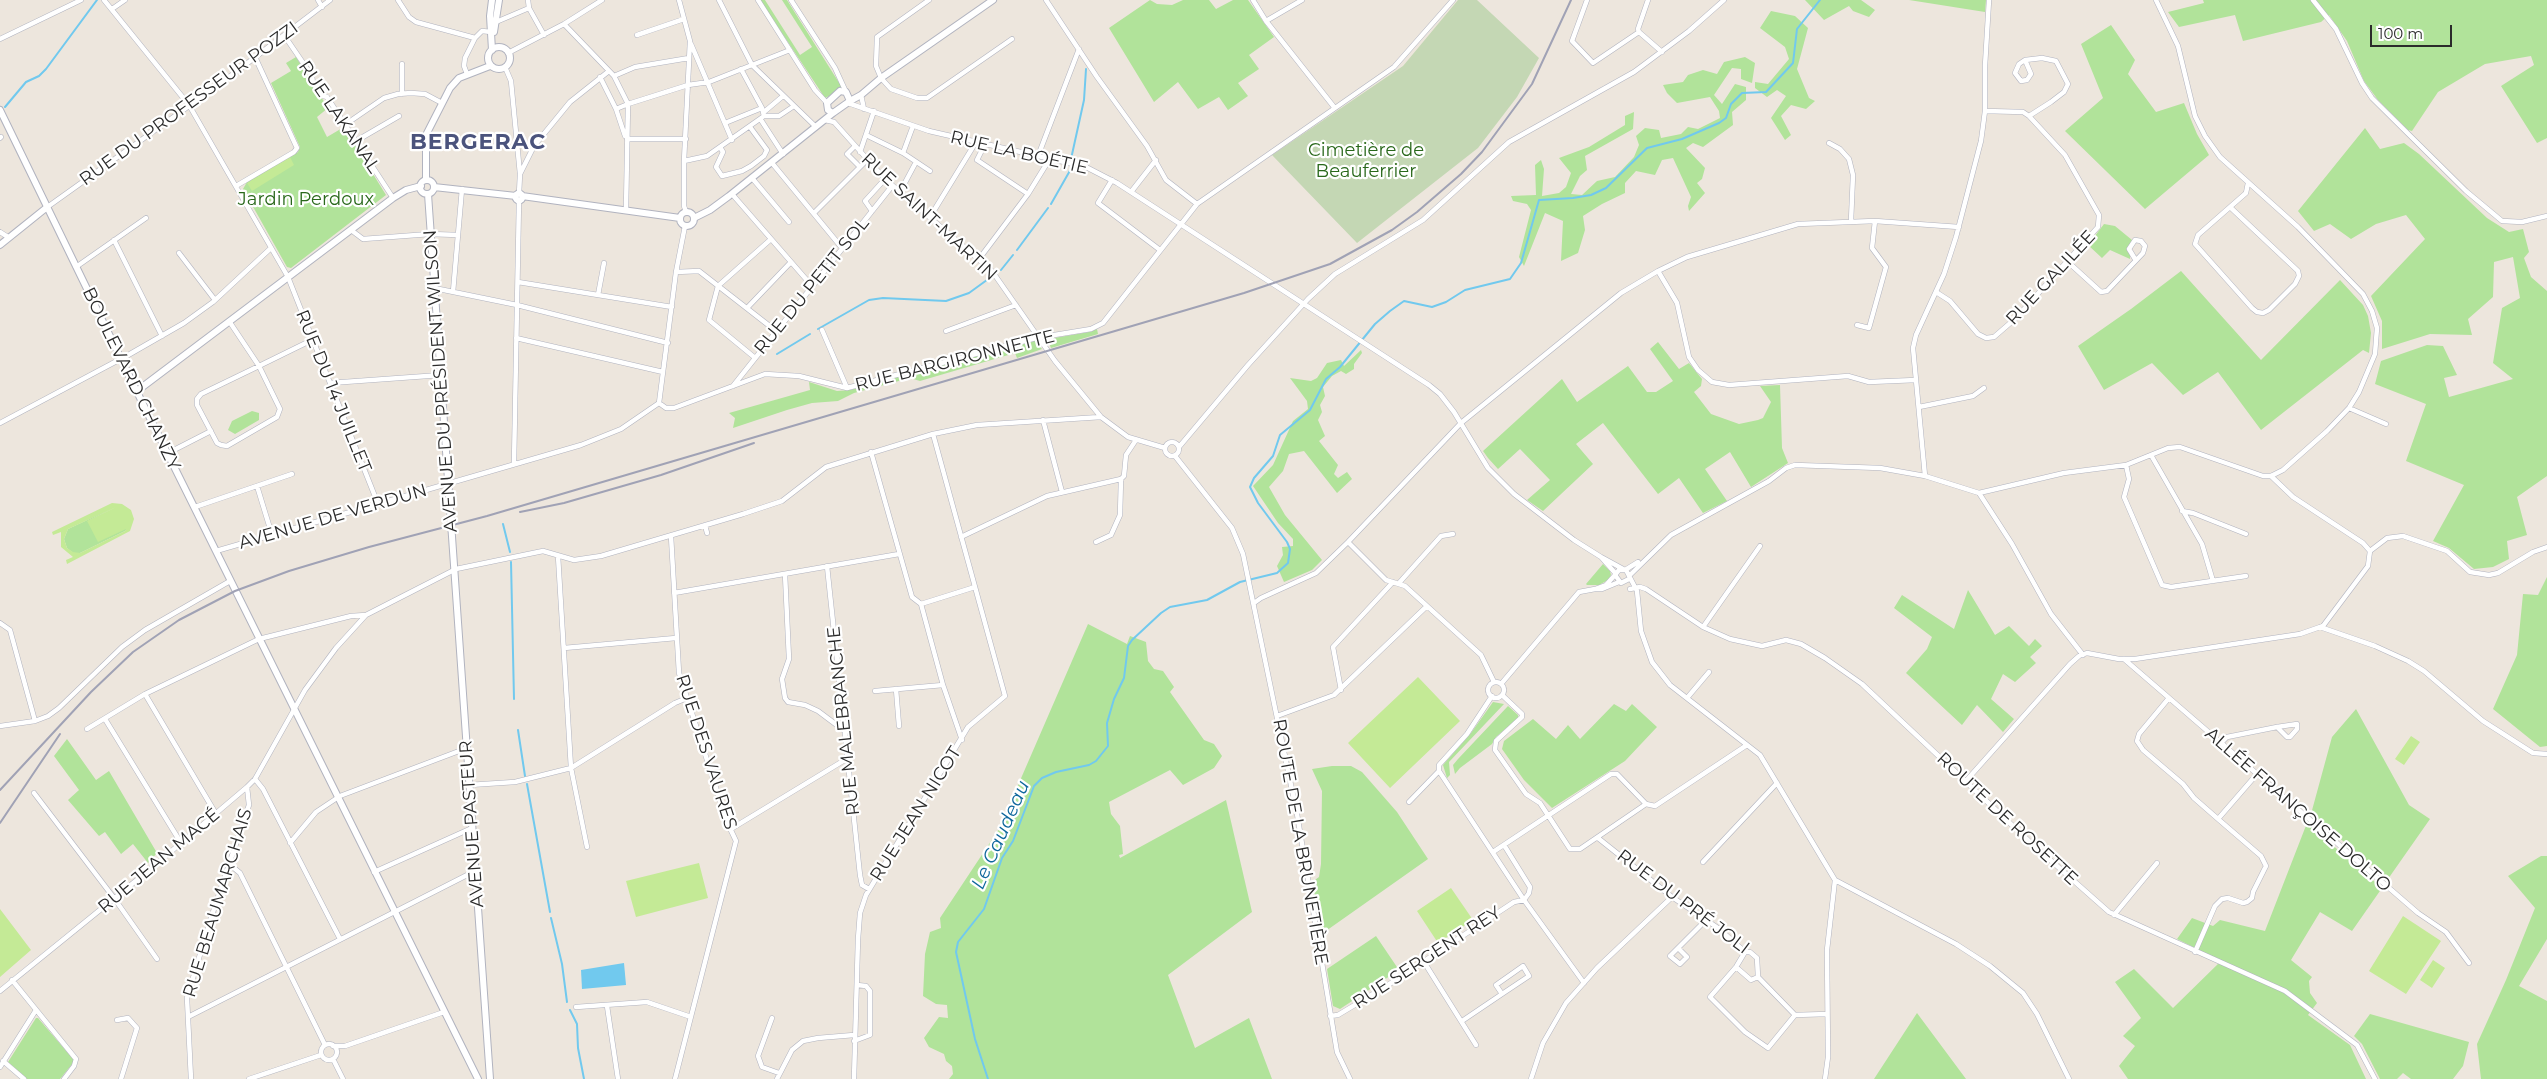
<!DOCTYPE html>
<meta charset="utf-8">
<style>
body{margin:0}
#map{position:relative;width:2547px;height:1079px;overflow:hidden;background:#ede6dd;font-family:Montserrat,sans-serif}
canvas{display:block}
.scale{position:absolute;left:2370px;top:25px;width:82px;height:22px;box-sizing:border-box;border:2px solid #2b2b2b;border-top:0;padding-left:6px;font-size:15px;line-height:18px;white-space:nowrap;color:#2b2b2b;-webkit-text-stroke:4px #fff;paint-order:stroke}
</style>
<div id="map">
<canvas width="2547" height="1079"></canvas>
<div class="scale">100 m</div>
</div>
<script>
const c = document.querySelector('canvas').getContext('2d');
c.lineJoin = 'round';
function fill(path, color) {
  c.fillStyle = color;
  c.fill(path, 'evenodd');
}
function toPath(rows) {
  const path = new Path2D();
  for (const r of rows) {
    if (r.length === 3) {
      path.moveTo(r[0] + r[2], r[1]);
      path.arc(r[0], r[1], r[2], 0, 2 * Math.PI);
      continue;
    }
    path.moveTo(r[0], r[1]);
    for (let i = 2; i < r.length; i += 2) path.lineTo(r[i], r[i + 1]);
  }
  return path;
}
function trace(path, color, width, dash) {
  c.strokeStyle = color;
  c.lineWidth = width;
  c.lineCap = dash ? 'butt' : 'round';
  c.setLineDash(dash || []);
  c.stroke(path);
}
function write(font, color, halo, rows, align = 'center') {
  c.font = font + ' Montserrat,sans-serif';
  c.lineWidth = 4.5;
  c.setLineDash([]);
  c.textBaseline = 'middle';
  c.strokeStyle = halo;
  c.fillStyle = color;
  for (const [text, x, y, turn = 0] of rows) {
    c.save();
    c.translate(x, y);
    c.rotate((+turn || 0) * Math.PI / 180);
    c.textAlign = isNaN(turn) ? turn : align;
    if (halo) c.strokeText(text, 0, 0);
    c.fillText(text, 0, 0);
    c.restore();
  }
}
fill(toPath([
 [760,0,765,0,800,55,812,47,782,0,787,0,843,89,825,98],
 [1150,0,1157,4,1172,5,1183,0,1209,0,1216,9,1233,0,1248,0,1274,37,1249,55,1259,69,1238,83,1248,96,1228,110,1219,97,1198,109,1178,82,1154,102,1109,28],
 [1805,0,1861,0,1875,10,1869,17,1853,11,1849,6,1824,20],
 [1909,0,1986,0,1985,12],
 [2203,0,2547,0,2547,138,2537,143,2501,86,2534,65,2531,56,2485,64,2438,92,2412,131,2408,130,2378,100,2364,81,2347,41,2329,15,2321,22,2243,41,2235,15,2179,27,2168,12,2204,3],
 [1771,11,1795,16,1808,28,1797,69,1809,98,1815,101,1806,109,1791,105,1781,116,1791,135,1785,140,1771,118,1786,96,1777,90,1767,97,1755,88,1755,82,1768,84,1789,59,1785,47,1760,28],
 [2111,25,2135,60,2128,74,2156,112,2184,103,2197,134,2209,155,2145,209,2065,131,2103,98,2081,44],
 [296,57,328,108,317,117,327,137,344,127,386,195,291,268,287,267,243,189,247,182,298,152,300,147,271,83,291,71,286,63],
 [1745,57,1755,63,1752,83,1741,79,1741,69,1732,68,1714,95,1722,104,1735,84,1746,87,1746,100,1732,112,1733,125,1703,147,1693,143,1686,148,1705,168,1702,179,1697,183,1705,193,1689,211,1688,206,1691,197,1673,158,1662,160,1655,175,1636,171,1625,183,1625,193,1602,204,1583,216,1585,230,1578,253,1561,261,1563,221,1545,213,1524,266,1519,257,1531,210,1527,204,1513,201,1511,196,1536,195,1535,165,1541,160,1544,169,1542,196,1559,193,1566,187,1571,173,1559,158,1589,147,1625,125,1625,116,1634,112,1633,129,1585,156,1587,170,1580,176,1571,194,1582,195,1597,181,1615,177,1634,157,1639,145,1636,136,1645,128,1659,130,1661,138,1681,134,1688,127,1698,129,1720,118,1719,111,1710,97,1677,103,1667,93,1663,85,1683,82,1688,75,1703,70,1717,74,1724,62],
 [2365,128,2380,149,2404,143,2419,154,2487,218,2509,232,2523,229,2529,252,2524,258,2531,277,2547,291,2547,476,2517,497,2527,535,2507,541,2509,559,2493,567,2474,569,2449,548,2433,541,2464,485,2406,461,2426,404,2375,384,2381,361,2427,345,2443,346,2457,375,2444,378,2449,397,2513,379,2493,363,2502,308,2520,298,2513,257,2494,262,2493,297,2468,319,2472,335,2430,334,2382,349,2382,321,2371,296,2425,239,2406,215,2376,224,2351,239,2330,224,2314,231,2298,211],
 [2104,224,2115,226,2132,240,2130,246,2130,259,2110,250,2102,258,2088,245],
 [2181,271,2261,360,2340,280,2363,305,2368,316,2371,333,2369,353,2363,350,2261,430,2218,372,2183,395,2152,363,2104,390,2078,346,2131,309],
 [1097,329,1098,334,1051,348,1049,343,1054,338,1089,332],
 [1034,340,1042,349,1017,358,1015,353,920,381,910,378,854,393,838,401,812,403,787,410,733,428,735,418,729,413,810,390,809,382,837,391,850,390],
 [1658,342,1679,369,1689,363,1702,379,1701,386,1694,392,1711,414,1739,424,1758,420,1763,418,1771,402,1760,386,1780,385,1782,448,1788,463,1751,487,1730,452,1705,469,1727,501,1703,513,1679,478,1658,494,1603,423,1576,444,1593,464,1543,511,1527,500,1550,480,1520,449,1498,469,1488,458,1483,451,1562,379,1577,402,1628,366,1647,392,1656,392,1673,381,1650,349],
 [1361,350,1362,353,1354,364,1354,369,1346,374,1341,371,1332,376,1323,387,1325,396,1320,405,1322,412,1318,420,1325,436,1319,441,1338,465,1334,474,1338,478,1347,472,1352,479,1337,493,1304,451,1289,454,1283,471,1269,487,1285,515,1322,560,1312,570,1284,582,1277,566,1283,555,1282,547,1293,546,1293,539,1278,523,1253,486,1273,465,1293,421,1308,409,1307,401,1290,378,1311,381,1317,378,1327,363,1341,360,1344,366],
 [252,411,259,413,259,420,235,434,228,430,232,421],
 [117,506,88,521,128,528,125,531,80,553,73,553,67,548,64,539,68,529],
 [1603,564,1610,571,1611,575,1608,580,1599,585,1587,585,1586,584],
 [2547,577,2547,746,2540,747,2493,709,2517,655,2523,594,2538,595],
 [1968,590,1995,635,2009,626,2029,646,2035,639,2042,646,2030,657,2036,663,2015,682,2003,674,1991,699,2014,719,2003,732,1977,705,1962,725,1906,673,1927,649,1932,637,1894,608,1902,595,1954,629],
 [1088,624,1127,644,1130,636,1146,642,1148,661,1154,669,1163,671,1174,687,1170,692,1204,740,1214,744,1222,756,1214,768,1183,785,1170,770,1109,802,1111,814,1120,826,1123,854,1119,855,1120,858,1226,800,1252,912,1168,975,1195,1048,1249,1018,1272,1079,949,1079,953,1074,952,1066,946,1061,944,1054,929,1047,924,1038,939,1017,948,1018,947,1005,936,1004,923,996,925,954,930,932,941,928,940,918,999,829],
 [1493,702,1504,704,1449,762,1450,775,1447,778,1443,765,1471,733],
 [1614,704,1626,711,1632,704,1657,727,1625,761,1552,808,1524,780,1502,749,1504,741,1533,719,1556,739,1568,725,1580,739],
 [1508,706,1518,715,1518,718,1496,737,1492,744,1460,768,1455,774,1453,765,1458,759],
 [2356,709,2409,805,2430,819,2388,879,2311,814,2332,737],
 [67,739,96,780,109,771,157,853,148,863,133,844,121,854,105,832,99,836,68,800,79,790,54,756],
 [1332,766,1351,766,1362,772,1397,812,1428,859,1323,933,1312,882,1319,877,1321,864,1322,791,1312,769],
 [2307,823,2382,888,2352,931,2320,912,2291,960,2312,977,2309,981,2310,993,2317,1003,2308,1015,2350,1045,2366,1079,2128,1079,2119,1066,2135,1046,2123,1036,2141,1018,2115,982,2134,969,2173,1008,2221,961,2177,939,2192,918,2213,926,2220,920,2265,931],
 [2541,856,2547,856,2547,939,2519,986,2547,1001,2547,1079,2481,1079,2477,1044,2506,980,2535,908,2508,876],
 [1376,936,1399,970,1340,1009,1333,1006,1327,969],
 [1917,1013,1966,1079,1874,1079],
 [2370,1014,2469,1042,2463,1066,2453,1079,2411,1079,2403,1073,2397,1079,2380,1079,2362,1044,2354,1036],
 [36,1018,38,1018,73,1059,73,1063,60,1079,27,1079,8,1062]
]), '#b1e39a');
fill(toPath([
 [1458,0,1477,0,1539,58,1517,97,1478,148,1357,243,1272,155,1403,66]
]), '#c4d7b4');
fill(toPath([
 [290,157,294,165,252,191,247,183],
 [112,503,122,504,131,510,134,519,130,531,67,564,66,560,73,557,61,547,61,532,53,535,52,532],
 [116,507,87,521,98,542,126,529,125,531,80,553,73,552,67,548,64,539,68,529],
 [1418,677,1460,721,1390,788,1348,743],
 [2411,736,2420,742,2404,765,2395,759],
 [699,863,708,898,636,917,626,881],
 [1451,888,1473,920,1438,943,1417,911],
 [0,909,31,950,0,977],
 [2403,916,2441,941,2406,994,2369,971],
 [2433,960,2445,968,2432,988,2420,980]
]), '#c4ea96');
fill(toPath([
 [624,963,626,985,582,989,581,970]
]), '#71c9ee');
trace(toPath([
 [5,107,26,82,39,76,46,69,97,0],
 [1071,159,1084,100,1086,69],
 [1051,204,1072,167],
 [1017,250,1048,208],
 [1001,270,1013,255],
 [818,329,869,300,883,298,946,301,969,293,991,277],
 [777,354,810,334],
 [503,524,510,552],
 [511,562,514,699],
 [518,730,525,776],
 [527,784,550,912],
 [551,918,562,964,567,1002],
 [570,1010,577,1024,578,1048,584,1079],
 [988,1079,975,1039,956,952,958,942,984,909,1002,858,1013,841,1034,786,1042,778,1056,772,1089,765,1096,761,1108,746,1107,723,1114,699,1124,678,1128,646,1132,640,1161,613,1170,607,1207,600,1240,582,1277,573,1288,563,1290,549,1287,542,1258,503,1250,487,1254,478,1273,456,1280,435,1310,410,1326,379,1340,367,1375,324,1390,311,1404,301,1432,307,1446,302,1465,290,1510,279,1521,263,1539,200,1573,198,1591,195,1606,188,1647,148,1682,139,1719,123,1726,118,1731,104,1742,93,1766,92,1793,63,1797,29,1820,0]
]), '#71c9ee', 2);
const minor = toPath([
 [104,0,189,105,288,277,378,504],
 [318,0,322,7],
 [398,0,409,17,416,22,475,38],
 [528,0,529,8,544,35],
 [679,0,690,41,684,161,684,206,686,212],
 [719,0,752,65,816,127],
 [758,0,815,90,827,103],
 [791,0,835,68,846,92],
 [929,0,877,37,876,66,881,78,891,89,917,98,927,98,1012,39],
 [1046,0,1097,77,1147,146,1166,180,1197,204],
 [1253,0,1266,21,1334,107],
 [1587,0,1572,41,1593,63,1639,32],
 [2313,0,2336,29,2362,83,2372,98,2466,191,2502,221,2522,222,2547,216],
 [112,9,125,0],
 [1266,21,1302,0],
 [496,22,529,8],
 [564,24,614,76,628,104,616,109],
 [1639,32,1638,29,1648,0],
 [1639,32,1662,52],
 [284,35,312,76,313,83,321,95,327,97,393,198],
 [637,35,684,19],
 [0,39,81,0],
 [691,44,732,140],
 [508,53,564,24,602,0],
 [2025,60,2031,74,2027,80,2021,81,2015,73,2019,64,2025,60,2042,58,2056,61,2068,84,2064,92,2051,102,2029,116],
 [402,64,402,94],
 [505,67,511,81,520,174,519,194],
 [741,69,762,108,764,116],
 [467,74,464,66,465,58,475,38,482,31,491,32],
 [614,76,635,67,689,58],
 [600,77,616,109,625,136],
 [861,95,864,109],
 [848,103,929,131,1086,167,1117,183,1429,385,1440,394,1454,412,1488,468,1514,494,1574,540,1601,557],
 [764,112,783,96],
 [764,116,779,116,794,106],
 [761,120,783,154],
 [825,120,834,122,885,179,992,271,1055,361,1101,417,1128,437,1165,448],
 [725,123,762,108],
 [346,124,384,98,398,94,411,93,425,94,442,103],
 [866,135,903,153,930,171],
 [0,138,1,137],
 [627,139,686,139],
 [356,141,399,116],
 [1829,143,1840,149,1849,159,1853,175,1851,221],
 [985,144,977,160,1028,194],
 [855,146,847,154,860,167],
 [720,147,723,152,716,167,722,176,742,171,751,166,764,156,767,150,750,127],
 [860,152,874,111],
 [903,153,913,126],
 [1038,156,1079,49],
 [684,161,707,156,764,116],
 [772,163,842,248],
 [520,174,534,146,570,102,609,71],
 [752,178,789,222],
 [1112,180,1098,203,1160,250],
 [236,186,294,152,297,148,255,57],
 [900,192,916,162],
 [1131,192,1156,160],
 [732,194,812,286],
 [46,208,224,81,330,0],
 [2231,208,2298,271,2299,276,2295,284,2269,310,2263,313,2257,312,2252,308,2195,244,2198,235,2246,193,2248,183],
 [626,209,628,104,688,85,709,82,790,50],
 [872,211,865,201,885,179],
 [814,213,867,160],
 [930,217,976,142],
 [351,230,363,239,430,234,458,235],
 [0,232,8,237],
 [114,240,162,336],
 [179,253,215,300],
 [979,259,1028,194,1049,160],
 [2068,262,2101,292,2107,291,2143,253,2145,246,2141,241,2135,240,2129,249,2135,259],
 [76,267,146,218],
 [1658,271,1677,303,1689,357,1698,370,1712,382,1729,385,1848,376,1869,382,1916,380],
 [676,272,699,271,776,331],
 [518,282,672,307],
 [434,288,517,305,668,343],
 [453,292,462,189],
 [1936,292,1950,301,1978,334,1986,338,1994,337,2016,318,2098,227,2099,215,2065,155,2029,116,2023,112,1985,111],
 [598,295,604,263],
 [747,308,791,262],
 [229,321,259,366,280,409,277,417,227,446,221,445,217,443,197,405,197,399,201,394,259,366,312,340],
 [1857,325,1869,328,1886,267,1872,248,1875,221],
 [822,330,847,388],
 [946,331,1016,305],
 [516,338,663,372],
 [754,357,709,320,718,286,770,240],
 [330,383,441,375],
 [733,386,892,186],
 [659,403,666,408,674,408,765,374,799,376,847,388,1036,338,1091,329,1103,323,1197,204,1394,67,1453,0],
 [659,403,676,272,685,226],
 [1919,407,1973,396,1984,388],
 [2349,408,2386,424],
 [1043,420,1062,492],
 [0,423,130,354,184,323,213,302,271,248],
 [1172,449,7],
 [1179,447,1248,365,1308,299,1335,274,1423,220,1509,142,1634,72,1689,31,1724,0],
 [871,452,912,597,921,604],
 [168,453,211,431],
 [2151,455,2202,544,2213,581],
 [1175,456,1232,528,1243,554,1297,814,1337,1052,1350,1079],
 [514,464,519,200],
 [2126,465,2129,479,2124,497,2162,585,2171,587,2246,576],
 [1925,476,1913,348,1916,335,1944,274,1956,237,1981,141,1985,111,1985,66,1989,0],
 [257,486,272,535],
 [1979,493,2064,473,2126,465,2168,448,2180,447,2263,476,2271,476,2283,470,2327,431,2349,408,2359,392,2375,354,2377,328,2372,311,2363,294,2298,227,2220,157,2205,136,2195,116,2178,46,2156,0],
 [1979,493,2012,544,2051,614,2083,655],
 [195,507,292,474],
 [2182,511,2193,513,2246,534],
 [705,525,707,533],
 [671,536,679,673,727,822,736,841,675,1079],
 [961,537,1047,496,1121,479,1124,476,1126,455,1136,440],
 [1096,542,1111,535,1120,515,1121,479],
 [216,551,581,445,621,429,659,403],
 [2370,551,2387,538,2403,536,2447,551,2470,572,2489,575,2498,573,2533,552,2547,547],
 [558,556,571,768,587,847],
 [827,566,860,875,862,885,869,889],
 [1625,570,1638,562],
 [785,574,789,659,782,679,785,698,788,702,805,705,818,711,846,732],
 [1616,574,1601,557,1623,569],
 [1615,575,1606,585,1595,589,1602,589,1619,582],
 [1630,575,1671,535,1769,481,1786,468,1795,465,1880,468,1925,476,1979,493],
 [1629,579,1621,583,1615,575,1619,570,1626,570,1637,591,1641,631,1652,662,1670,685,1760,755,1835,880,1956,944,1990,966,2023,993,2037,1014,2069,1079],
 [1399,583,1441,536,1453,534],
 [1630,589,1640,587,1646,589,1703,627,1730,639,1762,646,1786,640,1801,644,1825,658,1862,684,2031,843,2109,912,2285,991,2357,1045,2375,1079],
 [674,593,899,554],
 [1254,603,1261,598,1316,573,1348,542,1461,423,1621,293,1658,271,1687,257,1798,224,1875,221,1959,227],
 [921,604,943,685,962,740],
 [921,604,975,587],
 [1427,606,1481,655,1494,682],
 [0,623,10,630,35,721],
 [1703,627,1760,546],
 [2320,627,2375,646,2408,661,2424,671,2483,721,2533,753,2547,754],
 [564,648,676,638],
 [2124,659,2418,913,2446,932,2469,963],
 [1496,690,8],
 [1501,684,1579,592,1595,589],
 [896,689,899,726],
 [1341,690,1333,647,1393,582],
 [875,691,943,685],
 [145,694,216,814],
 [1502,695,1522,714,1522,717,1496,741,1495,750,1526,794,1540,803,1570,849,1580,849,1646,804],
 [1492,696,1467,734,1439,765,1439,771,1524,900,1584,983],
 [1687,698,1709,672],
 [2169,698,2139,734,2137,741,2143,750,2183,784,2194,798,2218,819,2257,774],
 [1277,716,1334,695,1427,606,1405,586,1386,580,1348,542],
 [105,719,181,843],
 [0,726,35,721,48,716,59,708,122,647,145,630,230,581],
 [87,729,145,694,259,639,351,616,366,615],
 [2221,743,2227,737,2277,727,2297,724,2297,729,2290,737,2287,737,2277,727],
 [255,779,263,789,340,939],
 [1965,782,2070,664,2079,656,2087,653,2119,659,2135,659,2300,634,2323,626,2368,566,2370,551,2363,543,2293,497,2271,476],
 [469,785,515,782,571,768,675,703,687,698],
 [34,793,114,898,157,959],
 [1409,802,1439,771],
 [731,829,848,758],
 [1598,838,1672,897,1718,928,1745,952,1750,952,1757,958,1758,977,1795,1015,1827,1014],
 [290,843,316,812,340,796,467,748],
 [1504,845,1530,887,1529,893,1524,900],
 [1493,852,1611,774,1617,774,1646,804,1655,806,1747,745],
 [1703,862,1777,783],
 [229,864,240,873,325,1045],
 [374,872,472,828],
 [2114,915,2157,863],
 [1678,948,1687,957,1680,964,1670,956,1706,920],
 [1745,952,1736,967,1710,997,1745,1032,1768,1048,1795,1015],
 [2195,952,2215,906,2222,899,2228,898,2243,903,2247,902,2252,898,2253,892,2266,866,2261,856,2218,819],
 [1424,962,1476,1045],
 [1736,967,1751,980,1758,977],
 [12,980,76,1059,74,1066,64,1079],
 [0,991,148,871,247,787,255,779,305,690,336,648,366,615,456,569,543,551,574,560,601,556,743,514,782,501,826,467,933,434,977,425,1101,417],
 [607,1006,618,1079],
 [576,1007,647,1002,691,1017],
 [1330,1016,1338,1015,1388,985,1514,902,1524,900],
 [188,1017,475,871],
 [772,1018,758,1056,762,1067,779,1073],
 [117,1020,128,1018,137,1028,121,1079],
 [1462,1021,1502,994,1529,976,1523,966,1496,985,1502,994],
 [854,1041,870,1035,870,991,866,986,857,985],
 [329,1052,8],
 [333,1046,345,1046,444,1012],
 [333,1059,343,1079],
 [3,1061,24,1079],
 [0,1067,36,1010],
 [191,1079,187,998,210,921,249,805,247,787],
 [249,1079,321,1055],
 [777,1079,792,1050,803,1041,818,1038,854,1035],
 [854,1079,858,939,860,913,866,895,968,727,1005,696,933,434],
 [1531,1079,1543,1043,1566,1003,1597,968,1672,897],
 [1825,1079,1828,1057,1827,950,1835,880]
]);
const secondary = toPath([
 [494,32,499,0],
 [499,58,11],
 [492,50,490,16,492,0],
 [840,91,846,92,850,101,833,113,828,110,827,103,840,91],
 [850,101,861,95,881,78,993,0],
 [0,110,142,402,478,1079],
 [426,180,426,135,450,88,459,78,490,66],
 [427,187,7],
 [434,187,516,196],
 [519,197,3.5],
 [428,194,490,1079],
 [522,196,680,218],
 [687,219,7],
 [694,218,710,210,729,196,833,113],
 [0,245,46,208],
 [137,391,393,198,406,190,421,186]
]);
trace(minor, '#b1b3bf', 5.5);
trace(secondary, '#b1b3bf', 8);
trace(minor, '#fff', 4.5);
trace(secondary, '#fff', 6);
trace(toPath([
 [520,512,564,503,661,475,754,443],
 [0,790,91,692,133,652,179,620,235,591,289,571,369,547,487,516,1244,293,1330,264,1392,230,1417,212,1461,174,1482,152,1532,84,1571,0],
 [0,823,60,734]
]), '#a0a2b5', 2);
write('18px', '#2b2b2b', '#fff', [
 ["RUE DU PROFESSEUR POZZI",189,104,-36],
 ["RUE LAKANAL",339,117,56],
 ["RUE LA BOÉTIE",1019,153,13],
 ["RUE SAINT-MARTIN",929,217,43],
 ["RUE GALILÉE",2051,278,-47],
 ["RUE DU PETIT SOL",812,286,-51],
 ["RUE BARGIRONNETTE",955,361,-14],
 ["BOULEVARD CHANZY",131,379,64],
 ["AVENUE DU PRÉSIDENT WILSON",441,381,-94],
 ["RUE DU 14 JUILLET",333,391,68],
 ["AVENUE DE VERDUN",333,517,-16],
 ["RUE MALEBRANCHE",844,721,-96],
 ["RUE DES VAURES",706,752,72],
 ["ALLÉE FRANÇOISE DOLTO",2298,810,41],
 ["RUE JEAN NICOT",916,814,-58],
 ["ROUTE DE ROSETTE",2007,819,43],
 ["AVENUE PASTEUR",472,824,-94],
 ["ROUTE DE LA BRUNETIÈRE",1300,842,80],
 ["RUE JEAN MACÉ",159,861,-40],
 ["RUE DU PRÉ JOLI",1683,902,37],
 ["RUE BEAUMARCHAIS",218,903,-73],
 ["RUE SERGENT REY",1427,958,-33]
]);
write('18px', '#29681b', '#fff', [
 ["Cimetière de",1366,151],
 ["Beauferrier",1366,172],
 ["Jardin Perdoux",306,200]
]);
write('italic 19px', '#0e679c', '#fff', [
 ["Le Caudeau",1001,835,-66]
]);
c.letterSpacing = '1px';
write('bold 22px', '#4b537c', '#fff', [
 ["BERGERAC",478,143]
]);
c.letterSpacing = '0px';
</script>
